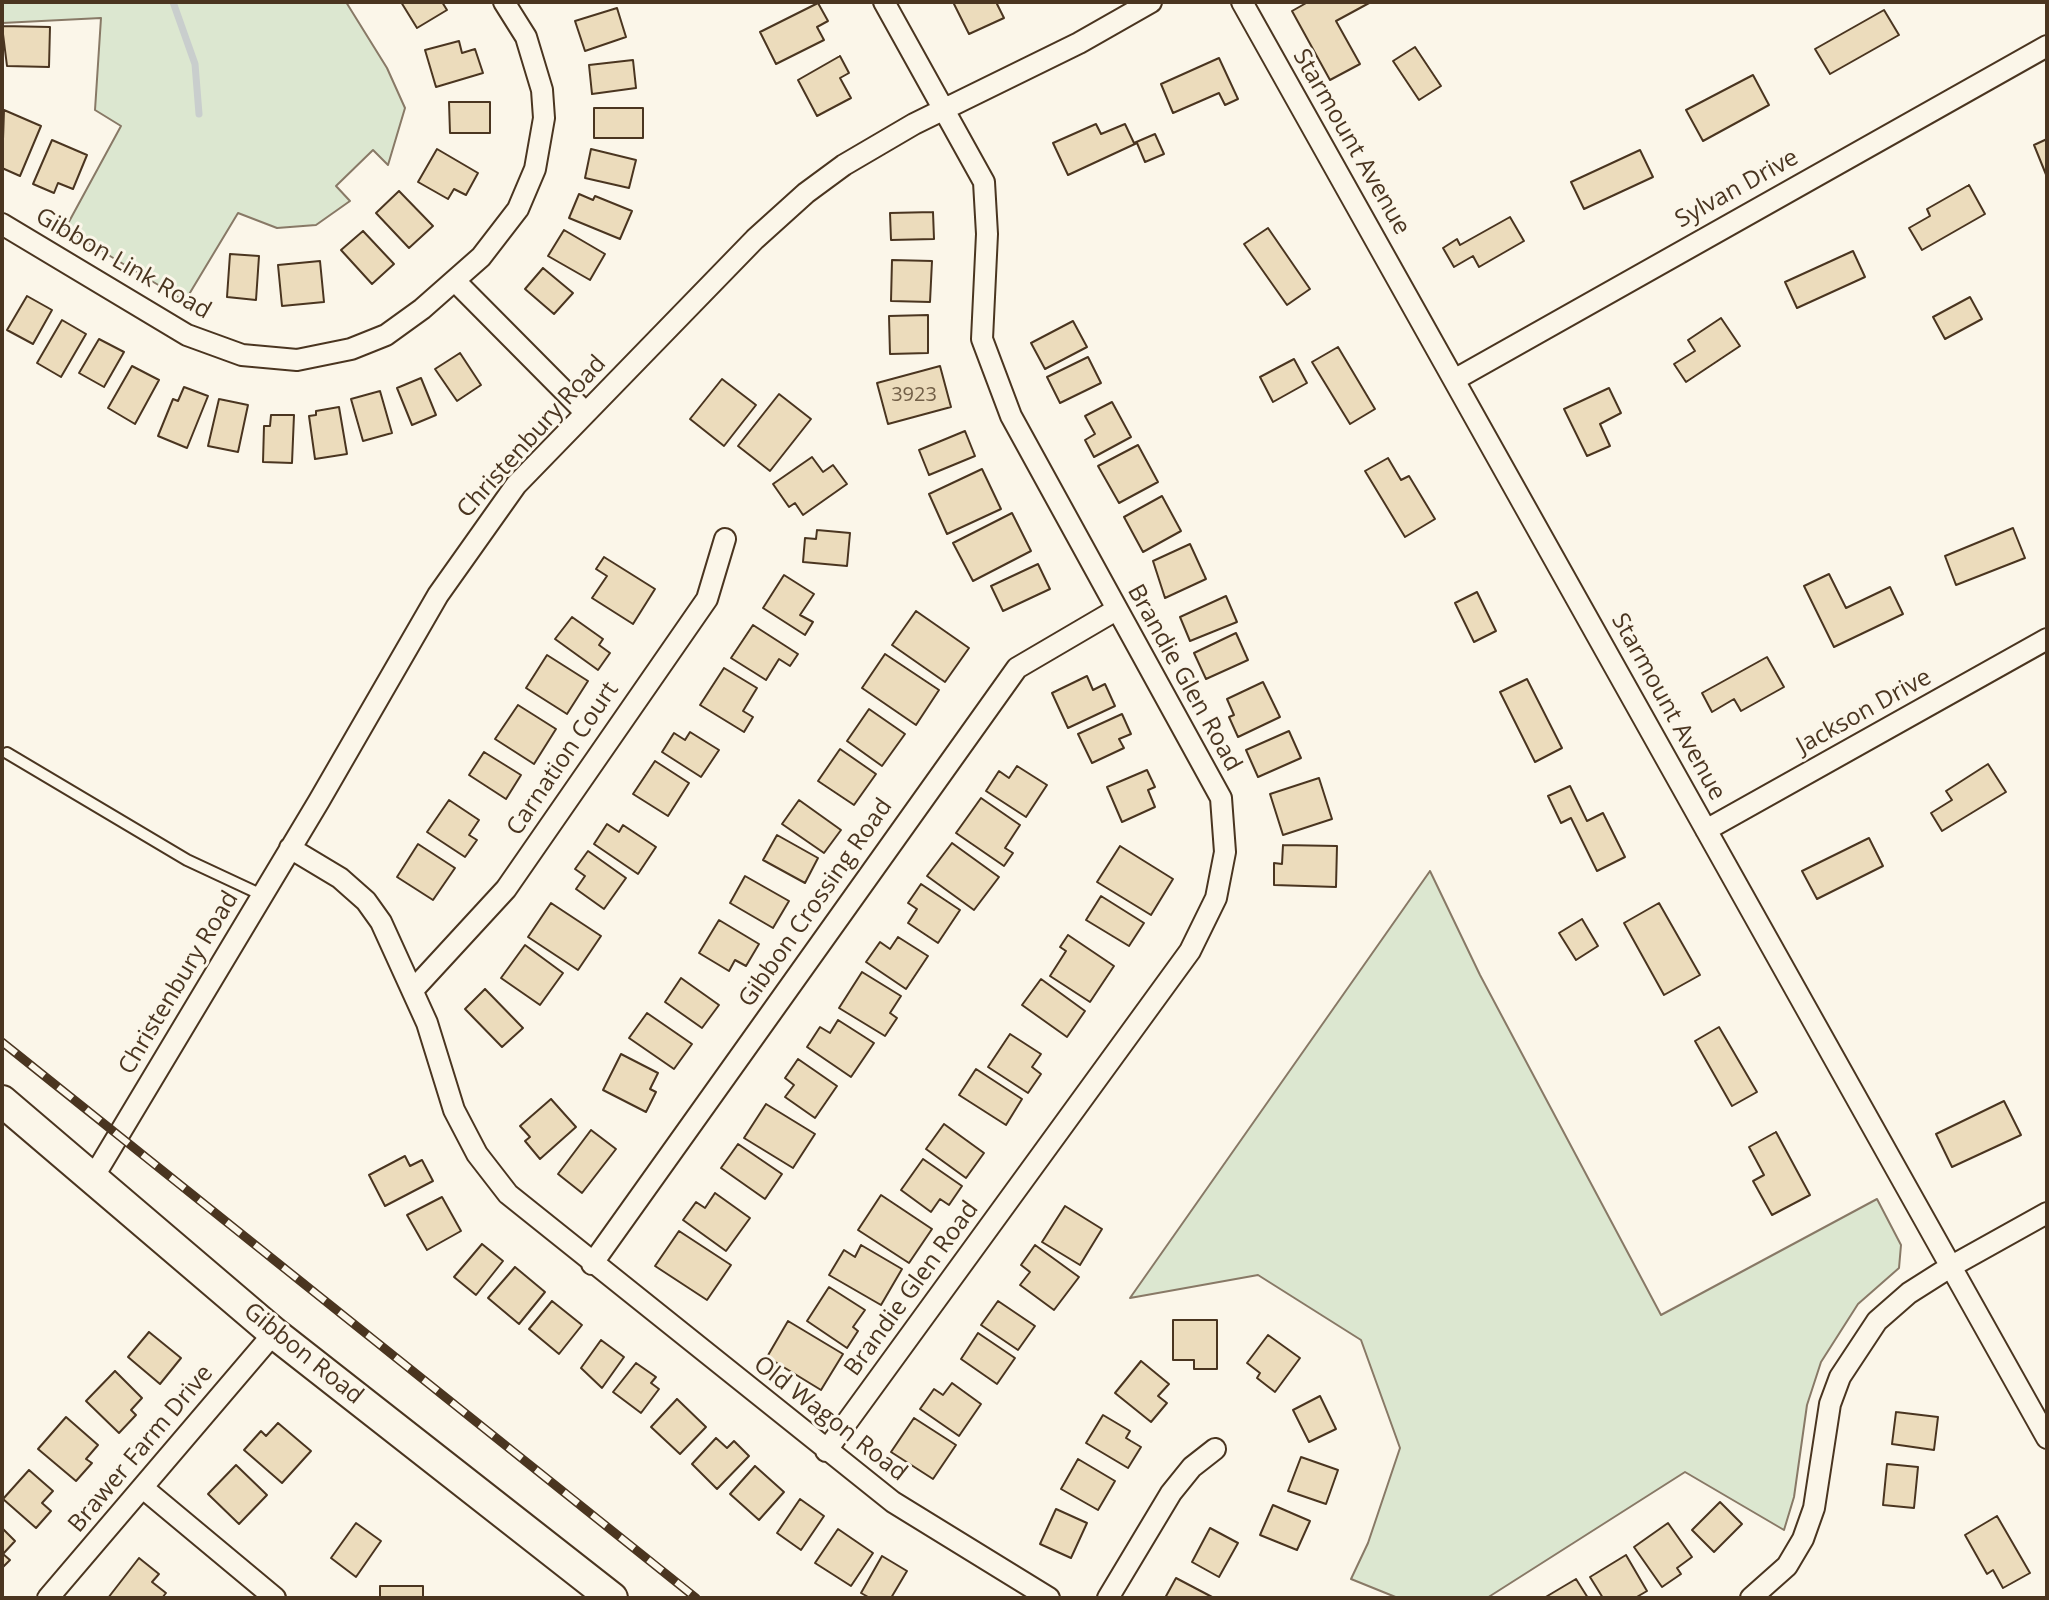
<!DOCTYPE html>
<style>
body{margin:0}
#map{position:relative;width:2049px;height:1600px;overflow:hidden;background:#fbf6e9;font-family:"Open Sans",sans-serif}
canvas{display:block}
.frame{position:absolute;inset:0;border:4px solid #4a3520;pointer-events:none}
</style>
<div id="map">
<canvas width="2049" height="1600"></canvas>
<div class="frame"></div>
</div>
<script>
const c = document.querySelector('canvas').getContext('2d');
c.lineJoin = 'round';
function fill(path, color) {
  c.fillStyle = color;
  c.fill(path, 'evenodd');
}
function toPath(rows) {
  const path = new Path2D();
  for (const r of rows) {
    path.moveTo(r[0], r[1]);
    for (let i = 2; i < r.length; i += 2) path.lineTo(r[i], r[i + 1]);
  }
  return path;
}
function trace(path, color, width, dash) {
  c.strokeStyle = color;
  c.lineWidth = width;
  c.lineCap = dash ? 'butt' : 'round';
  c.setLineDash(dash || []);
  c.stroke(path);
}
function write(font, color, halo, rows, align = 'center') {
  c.font = font + ' "Open Sans",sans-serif';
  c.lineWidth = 6;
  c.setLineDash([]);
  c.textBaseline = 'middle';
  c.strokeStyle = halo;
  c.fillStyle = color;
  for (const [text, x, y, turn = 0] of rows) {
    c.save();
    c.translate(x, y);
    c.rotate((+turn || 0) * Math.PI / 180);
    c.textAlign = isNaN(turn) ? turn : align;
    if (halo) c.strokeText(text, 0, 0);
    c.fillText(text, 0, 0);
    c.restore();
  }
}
const green = toPath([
 [2,2,346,2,387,68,405,108,388,165,373,150,336,186,350,201,316,225,277,228,238,213,185,301,65,229,121,126,95,110,101,18,2,23,2,2],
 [1430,871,1480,975,1661,1315,1877,1199,1901,1245,1899,1268,1858,1304,1821,1362,1807,1405,1794,1497,1784,1530,1685,1472,1487,1598,1398,1598,1351,1579,1368,1543,1400,1448,1361,1340,1258,1275,1130,1298,1430,871]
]);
fill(green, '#dce7d0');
trace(green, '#887966', 2);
trace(toPath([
 [173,2,195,64,199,114]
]), '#c9cecd', 7);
const building = toPath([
 [401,2,442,2,447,10,417,28,401,2],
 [953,2,996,2,1004,18,969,34,953,2],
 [1308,2,1371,2,1336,21,1360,64,1330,80,1292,11,1308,2],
 [818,3,828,21,817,27,824,40,776,64,760,32,818,3],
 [617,8,626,37,585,51,575,21,617,8],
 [1884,10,1899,35,1830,74,1815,49,1884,10],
 [2,26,50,27,49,67,7,66,2,26],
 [459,41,462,53,475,49,483,73,436,87,425,50,459,41],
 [1415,47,1441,86,1419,100,1393,61,1415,47],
 [840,56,849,73,840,78,851,98,817,116,798,80,840,56],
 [1219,58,1238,99,1225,105,1219,93,1173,113,1161,84,1219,58],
 [633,60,636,88,592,94,589,65,633,60],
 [1753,75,1769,105,1703,141,1686,110,1753,75],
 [449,102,490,102,490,133,450,133,449,102],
 [594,108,643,108,643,138,594,138,594,108],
 [4,110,41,126,20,176,2,168,4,110],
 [1096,124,1101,134,1125,124,1134,143,1155,134,1164,154,1145,162,1137,143,1068,175,1053,143,1096,124],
 [2047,139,2047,177,2034,145,2047,139],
 [52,140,87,155,73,189,58,183,54,193,33,184,52,140],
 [437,149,478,173,466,195,454,189,448,199,418,182,437,149],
 [591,149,636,160,629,188,585,178,591,149],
 [1640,150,1653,177,1584,209,1571,182,1640,150],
 [1969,185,1985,214,1922,250,1909,228,1930,216,1927,209,1969,185],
 [399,191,433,226,409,248,376,213,399,191],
 [579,194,593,200,595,196,632,211,620,239,569,218,579,194],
 [933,212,934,239,891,240,890,213,933,212],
 [1510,217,1524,241,1479,267,1473,256,1454,267,1443,248,1457,239,1460,245,1510,217],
 [1268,228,1310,289,1287,305,1244,244,1268,228],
 [564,230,605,254,590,280,548,256,564,230],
 [363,231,394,264,372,284,341,250,363,231],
 [1853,251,1865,277,1797,308,1785,282,1853,251],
 [230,254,259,256,256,300,227,297,230,254],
 [892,260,932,261,930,302,891,301,892,260],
 [320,261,324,302,282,306,278,265,320,261],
 [543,268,573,293,554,314,525,289,543,268],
 [27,296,52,310,33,344,7,330,27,296],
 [1970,297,1982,319,1945,339,1933,317,1970,297],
 [928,315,928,353,890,354,889,316,928,315],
 [1721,318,1740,346,1686,382,1674,364,1695,351,1688,340,1721,318],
 [62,320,86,334,61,377,37,363,62,320],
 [1073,321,1087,347,1045,369,1031,343,1073,321],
 [99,339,124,352,104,387,79,373,99,339],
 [1338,347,1375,409,1350,424,1312,362,1338,347],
 [460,353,481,385,457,401,435,369,460,353],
 [1088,357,1101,383,1060,403,1047,377,1088,357],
 [1294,359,1307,383,1273,402,1260,377,1294,359],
 [132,366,159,380,135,424,108,408,132,366],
 [940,366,951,407,888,424,877,383,940,366],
 [421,378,436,415,412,425,397,388,421,378],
 [722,379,756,405,724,446,690,419,722,379],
 [184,387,208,396,187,448,158,436,173,399,178,401,184,387],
 [1609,388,1621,413,1600,424,1610,446,1587,456,1564,409,1609,388],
 [380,391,392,433,363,441,351,399,380,391],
 [779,394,811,419,770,471,738,446,779,394],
 [219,399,248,405,238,452,208,446,219,399],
 [1112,402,1131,437,1094,457,1085,440,1095,434,1085,416,1112,402],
 [339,407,347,454,315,459,309,416,316,415,316,411,339,407],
 [271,415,294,415,292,463,263,462,264,426,270,426,271,415],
 [965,431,975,456,929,475,919,450,965,431],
 [1138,445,1158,482,1119,503,1098,466,1138,445],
 [812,457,823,472,833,465,847,484,803,515,795,503,789,507,773,484,812,457],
 [1388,458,1401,480,1409,476,1435,519,1405,537,1365,471,1388,458],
 [982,469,1001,509,947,534,929,494,982,469],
 [1162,496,1181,531,1143,552,1124,517,1162,496],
 [1012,513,1031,551,973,581,953,543,1012,513],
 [2013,528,2025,558,1956,585,1945,556,2013,528],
 [817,530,850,533,847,566,803,562,805,538,816,539,817,530],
 [1190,544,1206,579,1165,598,1153,561,1190,544],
 [604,557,655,589,633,624,592,598,607,576,596,569,604,557],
 [1038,564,1050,589,1003,611,991,586,1038,564],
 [1829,574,1846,608,1890,587,1903,614,1834,647,1804,586,1829,574],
 [784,575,814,594,800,615,813,622,805,635,763,608,784,575],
 [1477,592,1496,631,1474,642,1455,603,1477,592],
 [1226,596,1237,622,1190,641,1180,617,1226,596],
 [916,611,969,648,945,682,892,645,916,611],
 [572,617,603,639,599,645,610,653,598,670,555,639,572,617],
 [753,625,798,654,790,666,779,659,766,680,731,658,753,625],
 [1236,633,1248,660,1206,679,1194,653,1236,633],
 [885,654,939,690,916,725,862,688,885,654],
 [547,655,588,681,567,714,526,688,547,655],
 [1767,657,1784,687,1741,711,1734,699,1712,712,1702,693,1767,657],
 [724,668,757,688,743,711,753,717,744,732,700,705,724,668],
 [1087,676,1093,690,1105,684,1115,706,1068,728,1052,693,1087,676],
 [1527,679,1562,748,1535,762,1500,692,1527,679],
 [1263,682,1280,717,1238,737,1229,717,1234,715,1227,699,1263,682],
 [518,705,556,729,534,764,495,739,518,705],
 [869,709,905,734,882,766,847,741,869,709],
 [1122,714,1131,734,1119,739,1124,748,1092,763,1078,734,1122,714],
 [1289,731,1301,758,1258,777,1246,750,1289,731],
 [690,732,719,750,701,777,662,752,674,733,685,740,690,732],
 [840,749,876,774,854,805,818,781,840,749],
 [484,752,521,775,506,799,469,775,484,752],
 [655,761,689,783,668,816,633,794,655,761],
 [1988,764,2006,792,1942,831,1931,813,1952,800,1946,791,1988,764],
 [1017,766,1047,785,1026,817,986,791,999,771,1009,778,1017,766],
 [1147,770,1155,787,1148,790,1155,807,1122,822,1107,787,1147,770],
 [1319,778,1332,819,1283,835,1270,794,1319,778],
 [1570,786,1587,821,1603,813,1625,857,1597,871,1571,818,1561,823,1548,796,1570,786],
 [981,798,1020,825,1005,848,1013,853,1004,866,956,833,981,798],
 [449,800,479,820,469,835,477,840,465,857,427,832,449,800],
 [799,800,841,830,824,853,782,824,799,800],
 [607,824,619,832,623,825,656,847,638,874,594,844,607,824],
 [777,835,818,858,805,883,763,860,777,835],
 [1869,838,1883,866,1817,899,1802,871,1869,838],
 [952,843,999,877,974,910,927,876,952,843],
 [418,844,455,868,433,900,397,877,418,844],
 [1283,845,1337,846,1336,887,1274,885,1274,863,1282,864,1283,845],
 [1120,846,1173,879,1151,915,1097,882,1120,846],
 [588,851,626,878,604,909,576,889,585,876,575,869,588,851],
 [745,876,789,901,773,928,730,903,745,876],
 [921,884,960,910,938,943,908,923,917,909,908,903,921,884],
 [1101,896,1144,923,1129,946,1086,920,1101,896],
 [551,903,601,936,578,970,528,937,551,903],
 [1659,903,1700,975,1664,995,1624,923,1659,903],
 [1582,919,1598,946,1576,960,1559,933,1582,919],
 [719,920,759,944,746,966,735,960,729,971,699,953,719,920],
 [1068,935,1114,966,1090,1002,1050,976,1066,951,1060,947,1068,935],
 [898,937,928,956,906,989,866,962,880,942,890,949,898,937],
 [525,945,563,973,540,1005,501,978,525,945],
 [862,972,901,996,890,1013,897,1018,885,1036,839,1008,862,972],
 [681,978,719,1005,702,1028,665,1002,681,978],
 [1041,979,1085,1011,1067,1037,1022,1005,1041,979],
 [485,989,523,1028,502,1047,465,1009,485,989],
 [647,1013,692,1044,674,1069,629,1038,647,1013],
 [838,1020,874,1043,851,1077,807,1047,820,1027,830,1033,838,1020],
 [1719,1027,1757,1092,1732,1106,1695,1041,1719,1027],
 [1010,1034,1041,1054,1032,1067,1041,1074,1028,1093,988,1067,1010,1034],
 [621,1054,658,1073,650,1089,656,1092,646,1112,603,1090,621,1054],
 [798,1059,837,1086,815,1118,785,1097,794,1085,785,1078,798,1059],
 [976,1069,1022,1099,1006,1125,959,1095,976,1069],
 [551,1099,576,1127,540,1159,525,1141,530,1137,520,1126,551,1099],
 [2004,1101,2021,1135,1952,1167,1936,1134,2004,1101],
 [766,1104,815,1134,793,1168,744,1138,766,1104],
 [944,1124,984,1153,966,1178,926,1149,944,1124],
 [591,1130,616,1149,582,1193,558,1174,591,1130],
 [1776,1132,1810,1195,1772,1215,1753,1181,1764,1175,1749,1147,1776,1132],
 [738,1144,782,1174,765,1199,721,1168,738,1144],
 [405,1156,410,1166,422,1160,433,1181,385,1206,369,1175,405,1156],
 [923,1159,962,1186,949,1205,940,1199,931,1212,901,1190,923,1159],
 [715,1193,750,1218,726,1251,683,1220,696,1202,705,1208,715,1193],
 [881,1195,932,1229,909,1263,858,1230,881,1195],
 [442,1197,461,1231,427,1250,407,1215,442,1197],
 [1065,1206,1102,1229,1080,1265,1042,1242,1065,1206],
 [679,1231,731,1265,707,1300,655,1266,679,1231],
 [482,1244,503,1261,476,1295,454,1277,482,1244],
 [861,1245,902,1269,881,1305,829,1275,844,1250,855,1257,861,1245],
 [1035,1245,1079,1277,1054,1310,1020,1285,1030,1272,1021,1265,1035,1245],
 [515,1267,545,1292,519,1324,488,1298,515,1267],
 [829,1287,865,1310,853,1327,858,1331,847,1348,807,1321,829,1287],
 [552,1301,582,1325,559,1354,529,1329,552,1301],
 [998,1301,1035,1326,1018,1350,981,1325,998,1301],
 [1173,1320,1217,1320,1217,1369,1194,1369,1194,1360,1173,1360,1173,1320],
 [788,1321,843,1354,821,1390,767,1357,788,1321],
 [149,1332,181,1358,160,1384,128,1357,149,1332],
 [978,1333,1015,1358,997,1384,961,1359,978,1333],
 [1268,1335,1300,1358,1275,1392,1257,1378,1260,1373,1247,1363,1268,1335],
 [601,1340,624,1357,602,1388,581,1368,601,1340],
 [1141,1361,1169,1384,1158,1396,1167,1403,1151,1422,1115,1393,1141,1361],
 [636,1363,656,1377,651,1383,659,1389,641,1413,613,1392,636,1363],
 [115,1371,142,1398,131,1410,136,1415,119,1433,86,1401,115,1371],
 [952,1383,981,1404,959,1436,920,1409,934,1389,943,1395,952,1383],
 [1320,1396,1336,1429,1309,1442,1293,1410,1320,1396],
 [677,1399,706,1427,680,1454,651,1427,677,1399],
 [1896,1412,1938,1417,1934,1450,1892,1444,1896,1412],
 [1103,1415,1130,1431,1126,1438,1141,1447,1128,1468,1086,1443,1103,1415],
 [66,1417,98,1445,86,1459,92,1463,76,1481,38,1449,66,1417],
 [914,1418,956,1445,933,1479,891,1452,914,1418],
 [278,1423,311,1451,282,1483,244,1450,261,1431,266,1436,278,1423],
 [716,1438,727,1448,734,1441,749,1456,717,1489,692,1464,716,1438],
 [1301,1457,1338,1470,1326,1504,1288,1491,1301,1457],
 [1078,1459,1115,1481,1098,1510,1061,1489,1078,1459],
 [1887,1464,1918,1467,1914,1508,1883,1505,1887,1464],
 [236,1465,267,1495,239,1524,208,1494,236,1465],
 [755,1466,784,1492,759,1520,730,1494,755,1466],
 [29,1470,53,1491,42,1503,51,1511,36,1528,3,1499,29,1470],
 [800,1499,824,1516,801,1550,777,1533,800,1499],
 [1720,1502,1742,1524,1714,1552,1692,1530,1720,1502],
 [1273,1505,1310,1521,1297,1550,1260,1535,1273,1505],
 [1056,1509,1087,1523,1071,1558,1040,1544,1056,1509],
 [1997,1516,2030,1573,2003,1588,1993,1570,1987,1574,1965,1535,1997,1516],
 [356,1523,381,1541,356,1577,331,1558,356,1523],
 [1668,1523,1692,1557,1677,1568,1681,1574,1662,1587,1634,1547,1668,1523],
 [2,1528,15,1541,3,1554,10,1560,2,1568,2,1528],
 [1210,1528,1238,1543,1219,1577,1192,1562,1210,1528],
 [838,1529,873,1553,851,1586,815,1563,838,1529],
 [1626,1555,1647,1591,1635,1598,1603,1598,1590,1577,1626,1555],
 [882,1556,907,1571,891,1598,870,1598,861,1593,882,1556],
 [139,1558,159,1574,152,1582,166,1593,162,1598,108,1598,139,1558],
 [1176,1578,1214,1598,1165,1598,1176,1578],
 [1576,1579,1588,1598,1544,1598,1576,1579],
 [380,1586,423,1586,423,1598,380,1598,380,1586]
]);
fill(building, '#ecdcbc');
trace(building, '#4a3520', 2);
const lane = toPath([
 [7,753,187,860,262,895]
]);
const street = toPath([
 [1242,2,2047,1438],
 [2,224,187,335,242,355,297,360,351,349,386,335,422,309,481,257,518,209,535,169,544,118,542,90,526,37,504,2],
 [455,281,585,412],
 [1454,380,2047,46],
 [1706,830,2047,639],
 [290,848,340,878,366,901,381,922,427,1023,454,1110,477,1154,508,1194,893,1502,1049,1598],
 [413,990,506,889,707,599,725,539],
 [94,1176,319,801,438,595,516,485,755,239,806,193,844,165,914,124,1079,43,1151,2],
 [592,1264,1017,668,1116,610],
 [826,1451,1190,951,1216,898,1225,852,1221,798,1011,416,982,339,987,234,984,182,884,2],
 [143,1488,275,1598],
 [48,1598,274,1333],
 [1108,1598,1171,1493,1192,1467,1215,1449],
 [1751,1598,1787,1566,1803,1539,1814,1508,1830,1404,1840,1377,1877,1321,1909,1293,1950,1267,2047,1213]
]);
const secondary = toPath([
 [2,1101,274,1333,612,1598]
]);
trace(lane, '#4a3520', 14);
trace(street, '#4a3520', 24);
trace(secondary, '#4a3520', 34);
trace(lane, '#fbf6e9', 10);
trace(street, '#fbf6e9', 20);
trace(secondary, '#fbf6e9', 30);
const rail = toPath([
 [2,1042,696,1598]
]);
trace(rail, '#4a3520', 9);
trace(rail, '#fbf6e9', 6, [18]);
write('20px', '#725f47', null, [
 ["3923",914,395]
]);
write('24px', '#4a3520', '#fbf6e9', [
 ["Starmount Avenue",1351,142,60],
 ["Sylvan Drive",1737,189,-29],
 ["Gibbon Link Road",123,264,30],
 ["Christenbury Road",532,437,-48],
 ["Brandie Glen Road",1184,678,61],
 ["Starmount Avenue",1668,707,61],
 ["Jackson Drive",1864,712,-29],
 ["Carnation Court",563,759,-56],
 ["Gibbon Crossing Road",816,903,-55],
 ["Christenbury Road",179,983,-59],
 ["Brandie Glen Road",912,1289,-54],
 ["Gibbon Road",303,1354,39],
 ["Old Wagon Road",830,1419,38],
 ["Brawer Farm Drive",141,1449,-50]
]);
</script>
